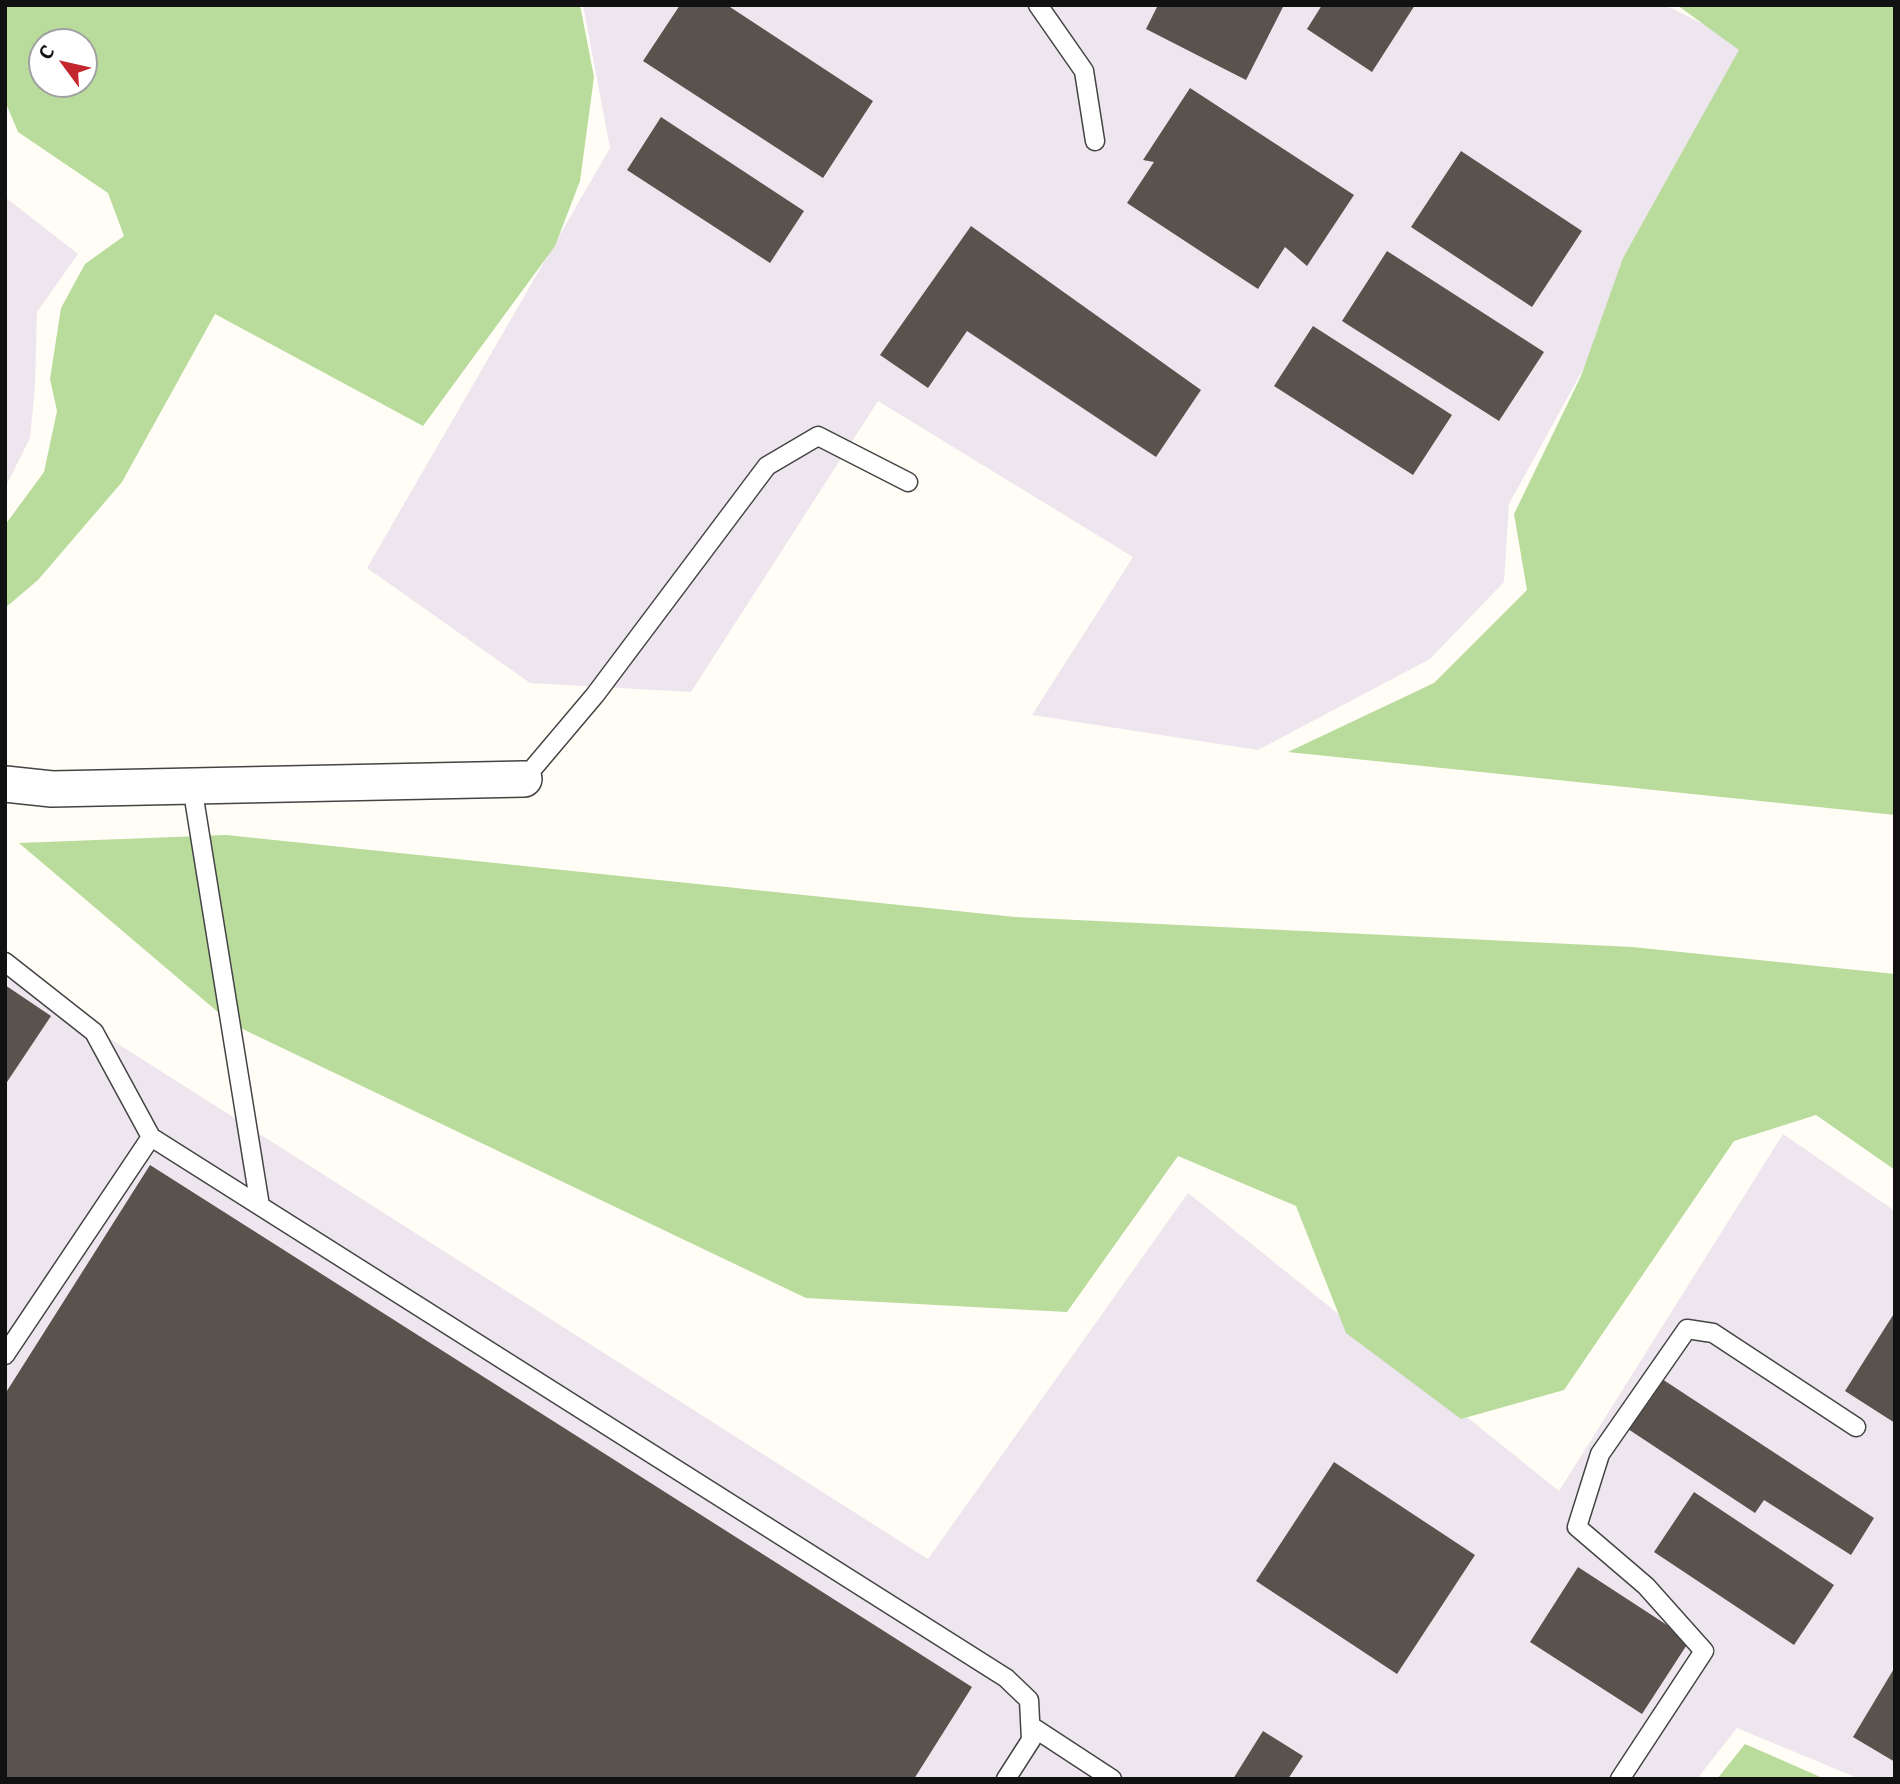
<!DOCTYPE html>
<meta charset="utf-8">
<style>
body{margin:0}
#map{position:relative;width:1900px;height:1784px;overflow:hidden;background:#fffdf5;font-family:Bitter,serif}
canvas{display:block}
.frame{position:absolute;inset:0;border:7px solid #111;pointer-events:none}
.north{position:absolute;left:28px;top:28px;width:70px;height:70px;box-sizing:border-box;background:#fff;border:2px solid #a0a0a0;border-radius:50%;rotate:303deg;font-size:19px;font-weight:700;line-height:28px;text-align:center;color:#111}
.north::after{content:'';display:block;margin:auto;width:24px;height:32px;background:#c4262e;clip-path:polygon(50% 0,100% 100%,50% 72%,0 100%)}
</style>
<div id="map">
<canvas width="1900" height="1784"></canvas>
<div class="frame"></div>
<div class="north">С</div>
</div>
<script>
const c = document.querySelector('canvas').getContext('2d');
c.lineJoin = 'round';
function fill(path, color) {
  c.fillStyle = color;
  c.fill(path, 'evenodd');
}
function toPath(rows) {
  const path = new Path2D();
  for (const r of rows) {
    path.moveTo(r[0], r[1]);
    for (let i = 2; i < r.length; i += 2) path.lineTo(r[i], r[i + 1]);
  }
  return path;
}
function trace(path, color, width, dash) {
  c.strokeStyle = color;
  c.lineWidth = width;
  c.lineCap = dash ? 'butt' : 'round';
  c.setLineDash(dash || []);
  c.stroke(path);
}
fill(toPath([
 [583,5,1665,5,1758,51,1509,504,1504,582,1430,659,1258,750,1032,715,1133,557,878,401,691,692,530,683,367,568,610,148],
 [5,197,78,254,37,312,35,386,30,438,5,488],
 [5,972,928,1559,1188,1193,1559,1491,1783,1134,1895,1211,1895,1779,1860,1779,1737,1728,1697,1779,5,1779]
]), '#eee6ef');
fill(toPath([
 [5,5,580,5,594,77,580,181,555,246,423,426,215,314,122,482,38,580,5,608,5,525,44,472,57,411,50,379,61,308,85,264,124,236,108,193,18,132,5,101],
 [42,42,84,42,84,84,42,84],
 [1677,5,1895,5,1895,815,1288,752,1434,683,1527,590,1514,514,1581,376,1623,258,1739,50],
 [226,835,1015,917,1632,947,1895,974,1895,1170,1816,1115,1734,1141,1564,1390,1461,1419,1346,1333,1296,1206,1178,1156,1067,1312,806,1298,232,1024,19,843],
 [1745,1744,1825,1779,1717,1779]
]), '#b9dc9c');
fill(toPath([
 [680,5,727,5,873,101,823,178,643,61],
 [1158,5,1284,5,1246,80,1146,29],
 [1322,5,1415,5,1372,72,1307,29],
 [1190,88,1354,195,1307,266,1285,247,1258,289,1127,203,1154,162,1143,160],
 [661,117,804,211,770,263,627,170],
 [1461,151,1582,231,1532,307,1411,227],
 [971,226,1201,390,1156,457,967,331,928,388,880,355],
 [1387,251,1544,352,1499,421,1342,321],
 [1313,326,1452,415,1413,475,1274,386],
 [5,985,51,1016,5,1085],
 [150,1165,972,1687,914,1779,5,1779,5,1394],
 [1895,1312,1895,1423,1845,1391],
 [1662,1379,1874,1518,1851,1555,1764,1500,1755,1513,1628,1429],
 [1334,1462,1475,1555,1397,1674,1256,1581],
 [1694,1492,1834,1585,1794,1645,1654,1552],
 [1578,1567,1690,1640,1642,1714,1530,1642],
 [1895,1667,1895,1762,1853,1737],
 [1263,1731,1303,1756,1288,1779,1233,1779]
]), '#5a524d');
const lane = toPath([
 [1038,5,1084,71,1095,141],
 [524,779,595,695,767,466,818,436,908,482],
 [192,786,260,1206],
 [5,962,94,1032,151,1137,1006,1678,1029,1700,1031,1740,1006,1779],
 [5,1355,151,1137],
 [1031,1726,1112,1779],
 [1620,1779,1704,1651,1646,1586,1577,1527,1600,1454,1687,1329,1713,1333,1856,1427]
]);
const street = toPath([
 [5,784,52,789,524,779]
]);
trace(lane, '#444', 21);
trace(street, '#444', 38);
trace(lane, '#fff', 18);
trace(street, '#fff', 35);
</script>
